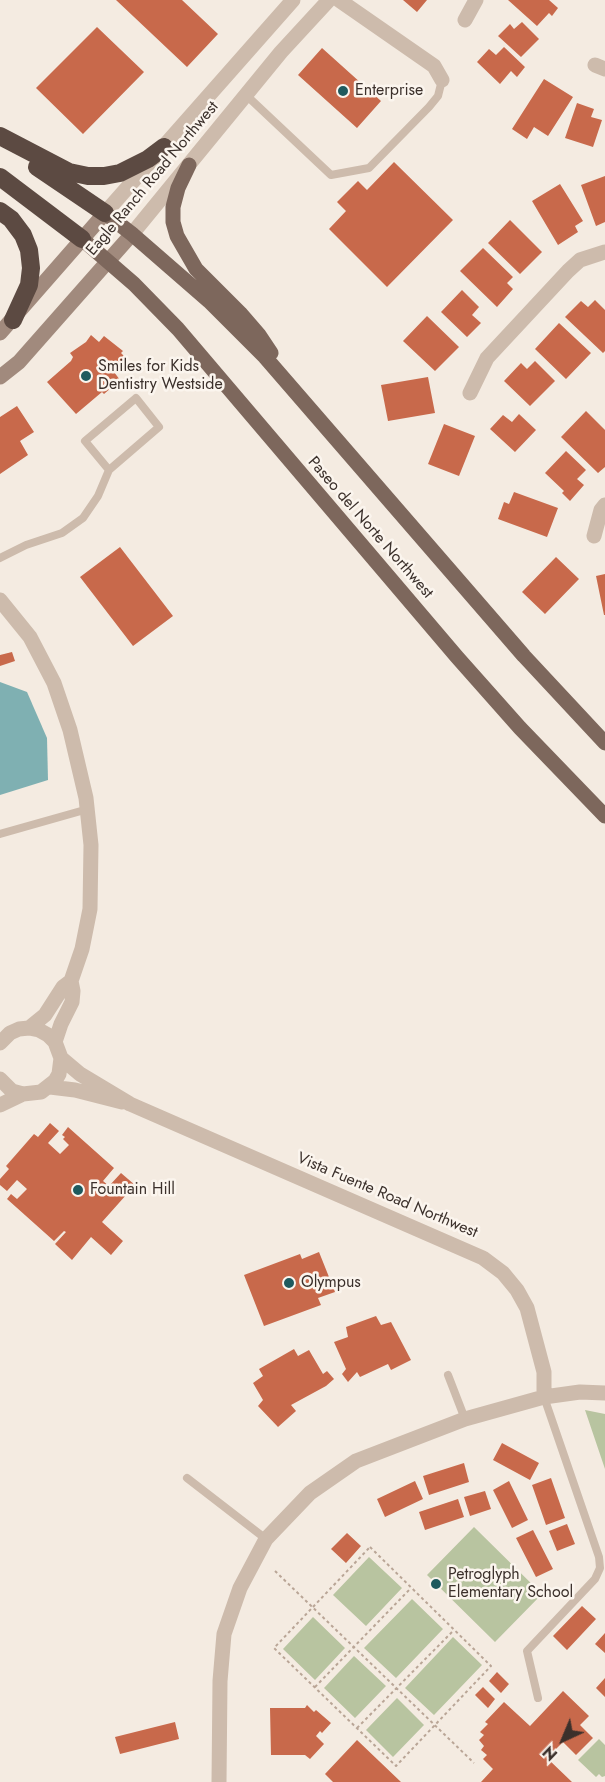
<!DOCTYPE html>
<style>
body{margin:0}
#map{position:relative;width:605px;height:1782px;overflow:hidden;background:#f4ebe1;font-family:Jost,sans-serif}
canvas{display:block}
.north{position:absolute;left:533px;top:1710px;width:60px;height:60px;-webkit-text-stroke:4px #fbf5ee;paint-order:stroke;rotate:224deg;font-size:16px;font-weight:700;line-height:24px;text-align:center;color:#3b302b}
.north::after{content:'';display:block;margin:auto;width:21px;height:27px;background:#3b302b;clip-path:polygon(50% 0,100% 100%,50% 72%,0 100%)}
</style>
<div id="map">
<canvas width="605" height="1782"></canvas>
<div class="north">N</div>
</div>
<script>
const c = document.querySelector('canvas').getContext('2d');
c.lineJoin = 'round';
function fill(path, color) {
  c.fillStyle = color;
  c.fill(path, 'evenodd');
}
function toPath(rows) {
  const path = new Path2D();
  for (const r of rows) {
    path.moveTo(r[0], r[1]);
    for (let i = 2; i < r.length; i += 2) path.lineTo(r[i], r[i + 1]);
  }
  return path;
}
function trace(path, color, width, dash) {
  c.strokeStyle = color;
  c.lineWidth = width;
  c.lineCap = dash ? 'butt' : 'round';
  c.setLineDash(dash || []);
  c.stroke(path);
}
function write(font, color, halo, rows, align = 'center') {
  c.font = font + ' Jost,sans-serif';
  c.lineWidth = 5;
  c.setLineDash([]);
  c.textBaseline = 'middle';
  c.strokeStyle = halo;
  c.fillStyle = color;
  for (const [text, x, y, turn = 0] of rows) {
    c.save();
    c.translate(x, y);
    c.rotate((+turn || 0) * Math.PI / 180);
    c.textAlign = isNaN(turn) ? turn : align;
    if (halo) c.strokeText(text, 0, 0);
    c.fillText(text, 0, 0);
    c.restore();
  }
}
fill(toPath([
 [585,1410,605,1414,605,1469],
 [474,1527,542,1594,495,1642,427,1575],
 [369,1557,402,1588,366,1626,333,1595],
 [412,1599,443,1629,396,1678,364,1648],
 [313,1617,345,1648,315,1680,283,1649],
 [453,1637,482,1665,434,1715,405,1688],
 [354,1656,386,1686,355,1718,324,1688],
 [397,1698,424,1725,393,1757,366,1730],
 [599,1739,605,1745,605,1776,602,1777,599,1774,596,1777,578,1760]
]), '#b8c4a0');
fill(toPath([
 [0,682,27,692,47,738,48,780,0,795]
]), '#7fb0b2');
fill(toPath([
 [116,0,182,0,218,34,187,67],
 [403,0,427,0,417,12],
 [508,0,549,0,558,8,552,16,549,13,537,26],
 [522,22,539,39,521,57,498,36,510,24,514,29],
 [97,27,144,72,83,134,36,88],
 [504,47,525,67,517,77,511,71,500,84,477,62,489,49,496,55],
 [322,48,381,101,357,128,298,75],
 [544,79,573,97,548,136,534,127,527,139,512,129],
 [577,103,594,109,591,117,602,120,593,147,565,138],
 [394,162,453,220,387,287,329,229,346,211,337,202,358,181,367,190],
 [605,176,605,222,596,226,581,185],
 [560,184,583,221,575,226,578,232,558,245,532,201],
 [510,220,542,252,520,274,488,243],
 [483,248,513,277,507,283,513,289,497,307,460,271],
 [462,290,479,307,472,315,481,323,467,337,441,312],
 [595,300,605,310,605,351,603,353,565,317,581,301,588,307],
 [427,316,459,347,435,371,403,341],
 [559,323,591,353,566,379,535,349],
 [91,335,99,342,104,336,123,351,121,353,128,360,114,372,120,380,104,394,102,392,76,414,47,382,71,361,73,357,70,353,86,342],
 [535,361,555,381,530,406,504,381,521,363,527,369],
 [428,377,435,413,388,421,381,385],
 [17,406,34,432,20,441,28,455,0,474,0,417],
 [586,411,605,430,605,467,598,473,561,437],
 [519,414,536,430,515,452,490,429,503,415,512,422],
 [444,424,475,436,459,476,428,464],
 [566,451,586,470,577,479,584,485,570,501,562,493,564,491,545,473],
 [514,492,558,508,547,537,498,519,504,502,509,504],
 [120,547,173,616,133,646,80,577],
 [556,557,579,579,545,614,522,592],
 [605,574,605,615,604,615,596,576],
 [12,652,15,661,0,666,0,655],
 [50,1123,59,1131,48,1143,60,1154,69,1145,63,1139,65,1137,62,1135,68,1127,114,1168,103,1181,109,1186,121,1173,135,1185,102,1222,123,1241,111,1255,91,1237,72,1260,55,1244,66,1232,64,1231,54,1241,7,1199,11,1194,17,1199,27,1189,17,1180,7,1191,0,1185,0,1179,9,1169,6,1166,34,1134,38,1137],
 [319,1252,335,1292,318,1298,321,1305,264,1326,244,1275,300,1254,302,1259],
 [376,1316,381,1325,391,1322,411,1360,391,1370,388,1364,360,1377,357,1372,348,1382,342,1374,346,1369,334,1342,348,1337,346,1327],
 [294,1349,298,1356,309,1350,323,1374,327,1371,334,1379,326,1386,291,1405,296,1411,278,1427,258,1406,263,1400,253,1383,263,1376,259,1369],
 [502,1443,539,1463,530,1480,493,1460],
 [464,1463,469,1482,429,1495,423,1476],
 [551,1478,565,1518,546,1525,532,1485],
 [415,1481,423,1499,385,1517,377,1499],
 [509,1481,528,1520,512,1528,493,1490],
 [485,1491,491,1509,470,1516,464,1497],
 [458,1499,464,1517,425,1530,419,1512],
 [567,1524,575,1544,557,1551,549,1531],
 [533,1530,553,1569,536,1577,516,1538],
 [347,1533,361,1546,346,1563,331,1549],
 [582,1606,596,1619,567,1650,553,1636],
 [605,1633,605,1653,595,1644],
 [497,1672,509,1684,501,1693,489,1681],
 [605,1678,605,1697,596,1688],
 [483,1687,495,1699,488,1708,475,1695],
 [563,1691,589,1716,580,1725,593,1738,576,1755,563,1742,547,1758,572,1782,481,1782,493,1769,483,1759,487,1755,481,1750,484,1746,479,1740,484,1735,480,1732,488,1724,485,1722,504,1702,530,1726],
 [307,1705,314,1712,316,1710,331,1723,322,1733,320,1731,316,1736,324,1744,310,1759,305,1755,271,1755,270,1708,305,1708],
 [175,1722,179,1739,120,1754,115,1737],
 [357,1740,401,1782,333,1782,325,1774]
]), '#c8694b');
trace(toPath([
 [370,1547,491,1666,396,1766,274,1648,370,1547],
 [275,1571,474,1763],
 [315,1687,411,1588],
 [357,1728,454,1630]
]), '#b9a596', 2, [3, 3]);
trace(toPath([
 [246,95,331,175,369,168,429,107,438,96,442,80],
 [0,558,26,545,62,533,83,518,98,496,109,470,159,427,136,398,85,441,109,470],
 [0,834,88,809],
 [448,1375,465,1419],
 [187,1478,266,1539],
 [538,1698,527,1651,595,1579,600,1568,599,1557,544,1397]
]), '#cdbbac', 8);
trace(toPath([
 [339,0,434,66,442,80],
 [465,20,476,0],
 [595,65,605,69],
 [470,393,487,358,568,271,580,260,605,252],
 [594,536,601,510,605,505],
 [0,600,30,637,54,683,70,730,86,798,91,845,90,909,82,949,71,981],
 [29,1028,45,1015,63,987,71,981,73,991,72,1002,61,1024,55,1042],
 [0,1043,10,1033,19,1029,29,1028,39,1030,48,1035,55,1042,61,1058,59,1074,55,1081,41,1092,23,1094,12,1091,0,1079],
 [61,1058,80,1074,130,1104,483,1258,503,1273,517,1290,527,1308,544,1372,544,1397],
 [50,1087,75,1090,122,1102],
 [0,1105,23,1094],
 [219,1782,220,1681,224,1634,240,1588,266,1539,310,1493,356,1461,465,1419,544,1397,580,1392,605,1393]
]), '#cdbbac', 15);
trace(toPath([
 [105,213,293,0],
 [132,234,281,52,329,0]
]), '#cdbbac', 15);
trace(toPath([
 [0,333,105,213],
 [0,377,19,362,132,234]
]), '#a18a7d', 15);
trace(toPath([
 [189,165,178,188,173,207,173,222,177,236,196,269,240,313,259,335,271,353],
 [105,213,132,234,209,301,265,357,524,656,605,743],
 [82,239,134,284,178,329,457,657,520,728,605,816]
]), '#7d675c', 15);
trace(toPath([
 [0,136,69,172,88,176,104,176,120,173,148,159,164,147],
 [37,167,105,213],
 [0,177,82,239],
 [0,211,11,219,23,235,29,250,31,268,29,285,13,320]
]), '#5c4a42', 18);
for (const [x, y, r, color] of [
 [343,91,6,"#1f5a5e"],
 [86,376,6,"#1f5a5e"],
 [78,1190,6,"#1f5a5e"],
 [289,1283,6,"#1f5a5e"],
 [436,1584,6,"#1f5a5e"]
]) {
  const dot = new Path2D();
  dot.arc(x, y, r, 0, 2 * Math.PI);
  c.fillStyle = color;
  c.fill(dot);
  trace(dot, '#fbf5ee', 2);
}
write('16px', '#3b302b', '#fbf5ee', [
 ["Enterprise",355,91],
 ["Smiles for Kids",98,367],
 ["Dentistry Westside",98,385],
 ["Fountain Hill",90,1190],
 ["Olympus",301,1283],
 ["Petroglyph",448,1575],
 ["Elementary School",448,1593]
], 'left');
write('16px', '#3b302b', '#fbf5ee', [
 ["Eagle Ranch Road Northwest",153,179,-50],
 ["Paseo del Norte Northwest",370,528,49],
 ["Vista Fuente Road Northwest",387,1196,23]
]);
</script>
